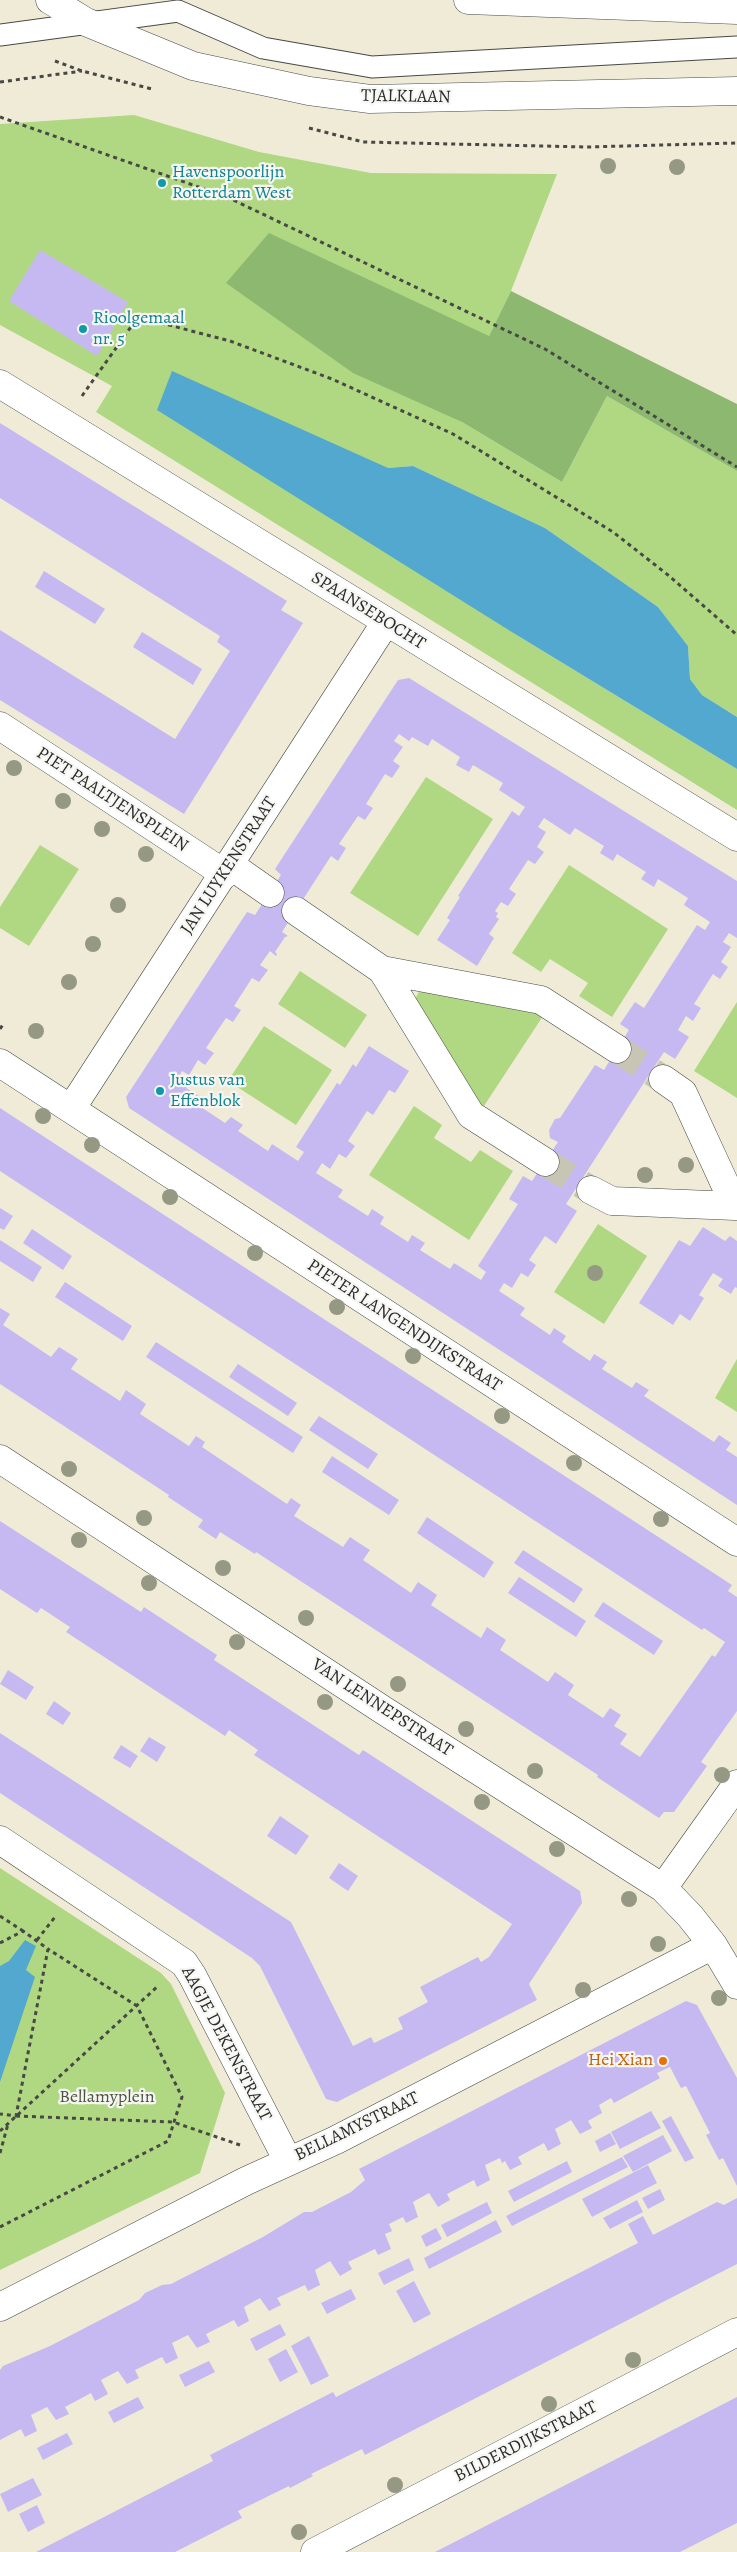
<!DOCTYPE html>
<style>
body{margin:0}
canvas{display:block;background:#efebd7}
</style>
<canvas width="737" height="2552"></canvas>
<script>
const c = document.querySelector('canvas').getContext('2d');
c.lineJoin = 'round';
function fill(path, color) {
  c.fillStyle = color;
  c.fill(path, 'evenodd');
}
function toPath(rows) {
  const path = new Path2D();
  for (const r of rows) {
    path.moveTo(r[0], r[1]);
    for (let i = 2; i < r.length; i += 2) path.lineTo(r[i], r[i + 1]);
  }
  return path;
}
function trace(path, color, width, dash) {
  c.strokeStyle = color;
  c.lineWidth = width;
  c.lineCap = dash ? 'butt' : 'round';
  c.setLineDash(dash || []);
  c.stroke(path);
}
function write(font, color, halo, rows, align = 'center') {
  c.font = font + ' Alegreya,serif';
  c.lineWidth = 4.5;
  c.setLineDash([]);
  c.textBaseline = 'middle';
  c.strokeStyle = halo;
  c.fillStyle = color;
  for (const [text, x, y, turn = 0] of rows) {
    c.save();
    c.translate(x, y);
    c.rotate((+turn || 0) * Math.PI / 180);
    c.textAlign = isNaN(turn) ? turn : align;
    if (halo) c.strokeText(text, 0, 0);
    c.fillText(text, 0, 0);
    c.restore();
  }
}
fill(toPath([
 [134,115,259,152,371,173,557,174,511,291,489,336,462,422,562,482,607,396,737,471,737,717,702,695,690,679,688,646,658,607,545,528,413,466,388,468,515,634,737,769,737,810,96,412,112,386,0,325,0,124],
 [426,777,493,819,418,936,350,893],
 [40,845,79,869,29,946,0,928,0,907],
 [569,865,668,929,612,1017,579,996,588,983,550,959,541,972,512,953],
 [300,971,367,1015,345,1048,278,1004],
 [420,990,530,1011,543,1016,484,1106,474,1100,414,1001],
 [737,1002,737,1098,694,1071],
 [264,1026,332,1070,296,1125,228,1081],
 [414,1106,442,1125,434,1138,471,1162,480,1150,513,1171,469,1240,369,1175],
 [598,1224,647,1256,604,1324,554,1292],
 [737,1359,737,1412,715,1398],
 [0,1868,161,1973,171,1984,225,2093,200,2173,0,2270]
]), '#b0d882');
fill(toPath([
 [269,233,489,336,511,291,737,404,737,471,607,396,562,482,462,422,353,373,226,283]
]), '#8cb870');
fill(toPath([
 [172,371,388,468,413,466,545,528,658,607,688,646,690,679,702,695,737,717,737,769,515,634,157,410],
 [25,1940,36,1946,26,1970,35,1977,0,2082,0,1966,9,1961]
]), '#53a8cf');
fill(toPath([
 [40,250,128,302,97,356,9,301],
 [0,423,287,601,281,610,303,623,184,814,0,700,0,630,175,739,230,651,217,642,220,636,0,498],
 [44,571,105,609,95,624,35,587],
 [142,632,202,669,193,685,133,647],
 [409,678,737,881,737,938,729,933,723,942,731,947,721,962,728,967,720,979,713,974,694,1004,701,1008,693,1021,686,1016,678,1030,689,1037,675,1059,664,1052,638,1092,566,1204,577,1211,556,1244,545,1236,529,1260,536,1265,528,1277,521,1273,512,1288,504,1283,499,1291,525,1308,520,1315,550,1335,554,1328,566,1336,562,1342,590,1361,594,1354,607,1362,602,1369,632,1388,636,1382,649,1390,644,1396,714,1442,719,1435,731,1443,726,1450,737,1457,737,1505,129,1108,126,1097,247,912,255,915,281,875,275,869,398,680],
 [399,734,409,741,412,737,428,746,432,739,460,757,456,765,469,772,473,765,503,783,499,790,525,807,519,816,512,811,458,896,460,897,447,918,450,920,437,940,477,966,494,938,489,934,499,919,496,917,498,913,495,911,501,902,508,906,516,894,509,889,528,860,535,864,544,852,537,847,546,832,538,827,544,818,570,835,575,828,604,846,600,853,613,861,617,854,646,872,641,879,654,887,658,879,688,898,684,905,710,922,705,930,697,925,644,1008,635,1002,620,1024,629,1030,604,1070,595,1065,560,1118,555,1119,549,1130,550,1138,558,1142,532,1181,523,1176,509,1199,518,1204,478,1266,486,1272,481,1280,454,1263,450,1269,420,1250,425,1243,412,1235,408,1242,380,1224,384,1217,372,1209,368,1216,338,1197,343,1190,316,1173,322,1163,330,1169,339,1154,346,1158,355,1146,348,1141,367,1111,373,1115,389,1090,395,1093,409,1071,369,1046,356,1067,353,1064,340,1085,337,1083,296,1147,304,1152,298,1161,272,1144,268,1151,238,1131,243,1125,231,1117,225,1123,198,1105,202,1098,186,1088,188,1084,178,1078,182,1071,189,1075,198,1060,205,1065,214,1053,206,1048,226,1018,233,1022,241,1010,234,1006,252,978,259,982,268,970,260,965,270,951,276,956,277,954,275,952,285,937,288,936,282,932,331,856,338,861,346,848,339,844,358,816,365,820,373,808,366,804,385,774,392,778,400,766,393,761,403,747,394,741],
 [0,1108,732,1585,728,1591,737,1597,737,1711,701,1762,707,1766,674,1812,664,1812,659,1818,597,1777,598,1775,256,1552,255,1554,220,1532,216,1539,198,1527,203,1520,168,1497,169,1495,0,1384,0,1308,10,1314,3,1325,51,1357,59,1347,67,1352,78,1359,71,1369,120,1401,126,1390,146,1404,140,1414,189,1446,196,1436,205,1442,202,1447,287,1504,291,1498,301,1505,294,1516,343,1547,350,1537,359,1543,370,1550,363,1560,411,1593,418,1582,437,1595,431,1605,481,1638,487,1627,506,1640,500,1650,548,1682,555,1672,574,1685,568,1695,603,1718,610,1708,621,1715,614,1726,627,1734,620,1744,640,1757,712,1655,715,1657,725,1642,704,1628,702,1630,0,1171],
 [0,1208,13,1216,4,1230,0,1228],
 [703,1227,725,1241,730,1236,737,1241,737,1288,735,1287,731,1294,718,1286,723,1279,713,1273,699,1295,704,1298,690,1321,680,1314,673,1325,639,1303,679,1240,690,1246],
 [32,1229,72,1256,63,1270,23,1243],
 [0,1240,42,1267,33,1282,0,1261],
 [65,1282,132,1326,123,1341,55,1297],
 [156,1342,303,1437,293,1453,146,1357],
 [238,1364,297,1403,288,1416,229,1377],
 [319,1416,378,1454,368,1469,309,1430],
 [332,1456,399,1500,389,1515,322,1472],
 [427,1517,494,1562,484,1578,417,1533],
 [0,1521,141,1612,144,1607,217,1655,214,1660,359,1755,363,1750,580,1891,582,1903,529,1984,537,2000,337,2102,326,2099,260,1966,252,1958,0,1793,0,1733,291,1922,353,2046,371,2037,374,2043,403,2029,398,2018,428,2002,420,1987,478,1957,481,1962,489,1957,512,1924,254,1755,258,1750,229,1730,225,1736,66,1632,70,1627,41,1608,37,1613,0,1589],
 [523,1550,583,1589,574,1603,514,1563],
 [519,1577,586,1621,576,1637,508,1593],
 [603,1602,663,1641,654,1655,594,1616],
 [8,1670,34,1687,26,1700,0,1684],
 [54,1701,71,1713,63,1725,46,1714],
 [149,1737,166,1747,157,1762,140,1751],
 [121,1745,138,1756,130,1768,113,1758],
 [280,1816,309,1836,296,1855,267,1836],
 [339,1863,358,1876,348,1891,329,1878],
 [686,2001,697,2005,737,2078,737,2186,723,2158,719,2160,706,2135,710,2133,686,2086,681,2088,670,2067,657,2073,660,2078,614,2103,611,2098,599,2105,602,2113,588,2121,592,2128,580,2134,571,2120,555,2129,561,2144,548,2151,544,2143,518,2157,522,2164,510,2170,505,2161,502,2163,500,2158,485,2165,490,2180,477,2187,474,2180,447,2194,450,2200,438,2207,429,2193,413,2202,418,2217,406,2223,403,2217,389,2224,392,2231,385,2234,391,2249,378,2255,375,2249,348,2262,352,2269,340,2276,330,2261,315,2270,320,2285,308,2291,305,2285,277,2298,281,2305,269,2311,260,2298,244,2307,249,2321,238,2327,234,2320,206,2334,210,2342,197,2348,188,2335,172,2343,178,2358,166,2364,162,2357,135,2370,139,2378,127,2384,118,2371,101,2380,108,2394,95,2401,91,2393,65,2407,69,2414,56,2420,47,2407,31,2415,37,2431,25,2437,21,2429,0,2440,0,2370,3,2366,50,2346,139,2300,145,2293,162,2285,171,2284,263,2237,304,2212,312,2212,351,2192,365,2180,359,2169],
 [651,2111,661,2128,620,2149,611,2132],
 [671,2116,694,2158,685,2162,662,2121],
 [610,2133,616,2144,600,2152,595,2141],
 [663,2135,672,2151,633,2172,623,2156],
 [622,2157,628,2167,512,2226,506,2216],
 [567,2161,572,2172,514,2202,508,2191],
 [648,2165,657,2183,592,2217,582,2199],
 [660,2189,665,2200,648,2209,642,2198],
 [737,2198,737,2264,365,2455,362,2449,311,2474,313,2476,290,2488,289,2486,238,2511,242,2518,175,2552,36,2552,213,2461,210,2455,333,2392,336,2397,638,2243,628,2224,643,2216,653,2235,717,2202,724,2205],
 [637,2200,643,2212,610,2229,603,2218],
 [487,2202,492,2213,447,2237,441,2225],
 [496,2220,502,2232,429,2269,424,2258],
 [436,2228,442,2239,426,2247,421,2236],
 [409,2258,414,2270,384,2285,378,2273],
 [414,2281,431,2314,414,2323,396,2291],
 [351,2289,356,2299,327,2314,321,2303],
 [280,2324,286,2335,256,2351,250,2339],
 [309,2336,329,2376,311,2385,291,2346],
 [286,2349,298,2372,280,2382,268,2359],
 [209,2361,215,2372,185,2387,179,2375],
 [138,2397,144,2408,114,2423,108,2412],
 [737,2397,737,2523,680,2552,435,2552],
 [67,2433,73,2444,43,2460,37,2448],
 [33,2478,42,2495,8,2512,0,2494],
 [37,2505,45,2523,28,2532,19,2514]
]), '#c6b9f2');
trace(toPath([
 [617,1049,663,1079],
 [545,1162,591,1190]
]), '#c8c5b5', 28, [28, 14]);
const service = toPath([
 [0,35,178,11,263,48,372,67,737,47]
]);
const pedestrian = toPath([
 [0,726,225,874]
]);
const minor = toPath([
 [0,384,737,837],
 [230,865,270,893],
 [296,911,382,970],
 [0,1063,737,1542],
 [71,1109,386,622],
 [545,1162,471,1115,382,970,541,1000,617,1049],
 [591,1190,612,1201,735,1206,683,1093,663,1079],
 [0,1459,383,1710,663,1888,690,1916,713,1945,737,1985],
 [0,1840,184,1963,192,1975,288,2161],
 [663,1888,737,1784],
 [0,2307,246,2181,336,2140,713,1945],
 [315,2552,737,2332]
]);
const secondary = toPath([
 [50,0,86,22,193,66,309,91,370,99,737,91],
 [468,0,737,10]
]);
trace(service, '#484845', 23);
trace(pedestrian, '#484845', 29);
trace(minor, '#484845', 29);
trace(secondary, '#484845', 29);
trace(toPath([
 [55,61,82,71,152,89],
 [0,82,82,71],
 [0,117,227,197,545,349,737,467],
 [309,128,363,142,587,147,737,143],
 [82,396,138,317,230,341,332,379,453,434,613,532,668,575,737,635],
 [0,1029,4,1023],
 [0,1916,23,1931],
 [37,1940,55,1917],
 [0,1943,23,1931,48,1949,16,2116,0,2114],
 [16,2116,173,2122,240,2145],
 [0,2131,158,1986],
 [0,2153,8,2124],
 [0,2227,168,2141,182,2097,137,2006,48,1949]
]), '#484845', 3, [4, 4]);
trace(service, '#fff', 21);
trace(pedestrian, '#fff', 28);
trace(minor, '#fff', 28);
trace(secondary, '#fff', 28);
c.fillStyle = '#959984';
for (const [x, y] of [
 [608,166],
 [677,167],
 [14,768],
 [63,801],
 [102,829],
 [146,854],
 [118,905],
 [93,944],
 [69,982],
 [36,1031],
 [43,1116],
 [92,1145],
 [686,1165],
 [645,1175],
 [170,1197],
 [255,1253],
 [595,1273],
 [337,1307],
 [413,1356],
 [502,1416],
 [574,1463],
 [69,1469],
 [144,1518],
 [661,1519],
 [79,1540],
 [223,1568],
 [149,1583],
 [306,1618],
 [237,1642],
 [398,1684],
 [325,1702],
 [466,1729],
 [535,1771],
 [722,1775],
 [482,1802],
 [557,1849],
 [629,1899],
 [658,1944],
 [583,1990],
 [719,1998],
 [633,2360],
 [549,2404],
 [395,2485],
 [299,2532]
]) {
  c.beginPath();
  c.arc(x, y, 8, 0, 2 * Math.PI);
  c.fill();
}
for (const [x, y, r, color] of [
 [162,183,5,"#0f9aa8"],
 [83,329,5,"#0f9aa8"],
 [160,1091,5,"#0f9aa8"],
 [663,2061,5,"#e8710a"]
]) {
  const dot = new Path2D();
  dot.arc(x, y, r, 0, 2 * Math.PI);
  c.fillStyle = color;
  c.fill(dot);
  trace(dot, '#f6f6f2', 2);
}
write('18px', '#2b2b2b', '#f6f6f2', [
 ["TJALKLAAN",406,97,1],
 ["SPAANSEBOCHT",368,611,32],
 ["PIET PAALTJENSPLEIN",112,800,33],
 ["JAN LUYKENSTRAAT",229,866,-57],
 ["PIETER LANGENDIJKSTRAAT",404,1326,33],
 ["VAN LENNEPSTRAAT",382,1708,33],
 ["AAGJE DEKENSTRAAT",226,2044,62],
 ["BELLAMYSTRAAT",357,2127,-26],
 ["BILDERDIJKSTRAAT",526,2442,-27]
]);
write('18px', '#0d838f', '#f6f6f2', [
 ["Havenspoorlijn",172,173],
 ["Rotterdam West",172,194],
 ["Rioolgemaal",93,319],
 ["nr. 5",93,340],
 ["Justus van",170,1081],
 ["Effenblok",170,1102]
], 'left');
write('18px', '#c56008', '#f6f6f2', [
 ["Hei Xian",653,2061]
], 'right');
write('18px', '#4c5641', '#f6f6f2', [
 ["Bellamyplein",107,2098]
]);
</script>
